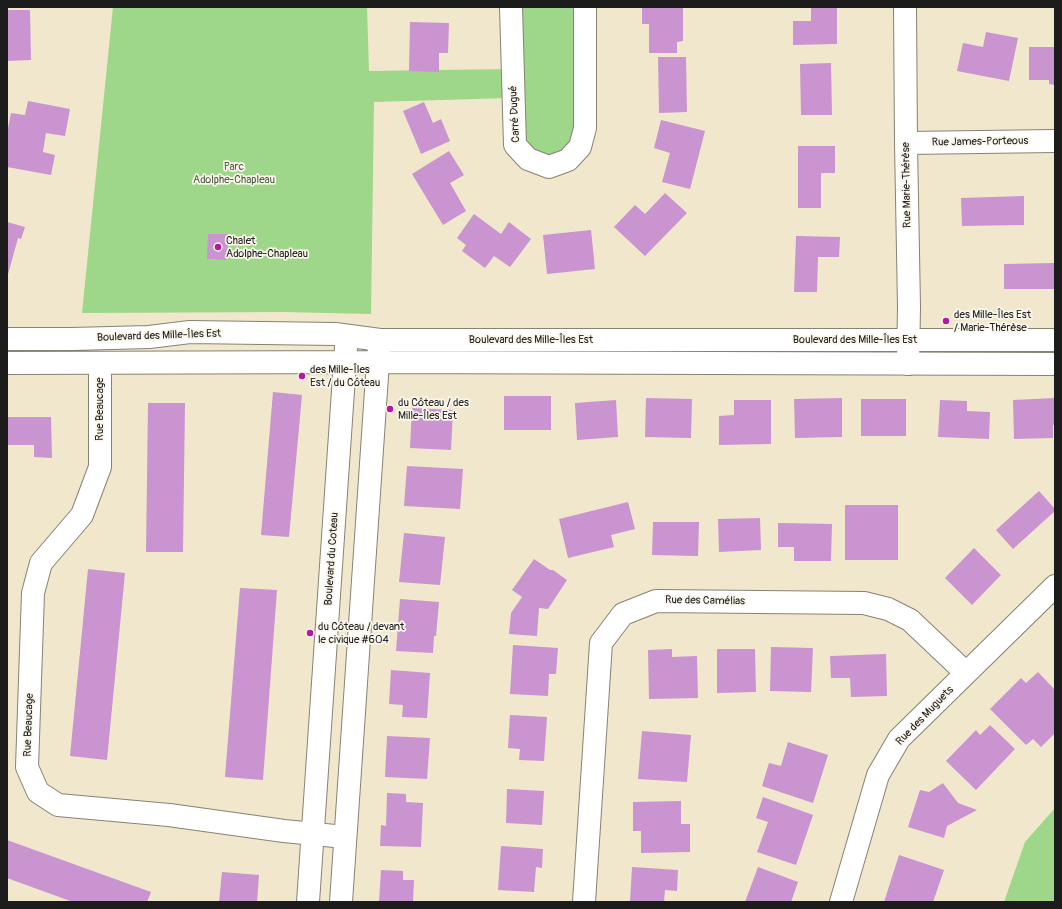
<!DOCTYPE html>
<meta charset="utf-8">
<style>
body{margin:0}
#map{position:relative;width:1062px;height:909px;overflow:hidden;background:#f1e7cd;font-family:Pangolin,sans-serif}
canvas{display:block}
.frame{position:absolute;inset:0;border:8px solid #1c1c1c;pointer-events:none}
</style>
<div id="map">
<canvas width="1062" height="909"></canvas>
<div class="frame"></div>
</div>
<script>
const c = document.querySelector('canvas').getContext('2d');
c.lineJoin = 'round';
function fill(path, color) {
  c.fillStyle = color;
  c.fill(path, 'evenodd');
}
function toPath(rows) {
  const path = new Path2D();
  for (const r of rows) {
    path.moveTo(r[0], r[1]);
    for (let i = 2; i < r.length; i += 2) path.lineTo(r[i], r[i + 1]);
  }
  return path;
}
function trace(path, color, width, dash) {
  c.strokeStyle = color;
  c.lineWidth = width;
  c.lineCap = dash ? 'butt' : 'round';
  c.setLineDash(dash || []);
  c.stroke(path);
}
function write(font, color, halo, rows, align = 'center') {
  c.font = font + ' Pangolin,sans-serif';
  c.lineWidth = 3.5;
  c.setLineDash([]);
  c.textBaseline = 'middle';
  c.strokeStyle = halo;
  c.fillStyle = color;
  for (const [text, x, y, turn = 0] of rows) {
    c.save();
    c.translate(x, y);
    c.rotate((+turn || 0) * Math.PI / 180);
    c.textAlign = isNaN(turn) ? turn : align;
    if (halo) c.strokeText(text, 0, 0);
    c.fillText(text, 0, 0);
    c.restore();
  }
}
fill(toPath([
 [113,7,367,7,369,71,509,69,509,98,374,102,371,314,284,312,82,313],
 [511,7,585,7,585,128,549,167,515,145],
 [1055,808,1055,902,1004,902,1025,842]
]), '#9ed789');
fill(toPath([
 [642,7,683,7,683,41,677,42,677,53,649,53,649,24,642,24],
 [811,7,837,7,837,44,793,45,793,21,811,21],
 [7,10,30,10,31,60,7,61],
 [410,22,449,23,448,53,439,53,439,72,409,71],
 [986,32,1018,38,1009,81,957,71,963,43,983,47],
 [1029,47,1055,47,1055,85,1049,84,1049,80,1029,80],
 [658,57,686,57,687,112,659,113],
 [831,63,832,115,801,115,800,64],
 [28,101,70,109,65,136,46,133,43,152,55,155,51,175,7,167,7,134,11,113,25,115],
 [424,102,433,123,441,119,450,141,421,154,403,111],
 [661,120,705,131,690,189,662,182,670,153,654,148],
 [798,146,835,146,835,173,821,173,821,208,798,208],
 [449,151,464,175,450,183,466,211,443,225,412,174],
 [665,193,687,213,645,256,614,227,635,205,645,214],
 [1024,196,1024,225,962,226,961,198],
 [474,214,501,234,509,222,531,239,510,267,494,256,485,268,462,251,466,245,457,238],
 [7,222,25,227,21,239,18,238,7,278],
 [591,230,595,269,547,274,543,235],
 [208,234,228,234,227,260,207,259],
 [796,236,840,237,839,257,818,257,817,292,794,292],
 [1054,263,1054,289,1004,289,1004,264],
 [273,392,302,395,289,537,261,535],
 [504,396,551,396,551,430,504,430],
 [646,398,692,399,691,438,645,437],
 [842,398,842,437,795,438,794,399],
 [1055,398,1055,425,1053,425,1053,438,1014,439,1013,400],
 [861,399,906,399,906,436,861,436],
 [616,400,618,437,577,440,575,403],
 [734,400,771,400,771,444,719,445,719,416,734,415],
 [940,400,967,401,967,411,990,412,989,439,938,437],
 [148,403,185,403,183,552,146,552],
 [412,408,453,410,451,450,410,448],
 [7,417,51,417,52,458,34,457,34,445,7,445],
 [407,466,463,469,460,509,404,506],
 [1039,491,1055,509,1055,511,1013,549,996,530],
 [628,502,635,529,611,535,614,547,568,558,559,519],
 [845,505,898,505,898,560,845,560],
 [760,518,761,550,719,552,718,519],
 [653,522,699,522,698,556,652,555],
 [778,523,832,524,831,561,794,561,794,547,778,547],
 [404,533,445,537,440,585,399,582],
 [974,548,1001,575,972,605,945,578],
 [534,559,550,570,553,570,567,580,548,609,539,608,537,636,509,634,511,613,522,597,512,590],
 [88,569,125,573,107,760,70,756],
 [240,588,277,590,263,780,225,777],
 [400,599,439,602,436,636,434,636,433,653,396,651],
 [513,645,558,648,556,674,549,674,548,696,510,694],
 [771,647,813,648,811,692,770,691],
 [672,649,672,657,697,656,698,698,649,699,648,650],
 [717,649,755,649,756,692,717,693],
 [886,654,887,696,851,697,850,678,831,678,830,656],
 [391,670,430,673,427,718,402,717,403,705,389,704],
 [1038,672,1055,690,1055,733,1041,747,1033,739,1026,745,990,709,1021,678,1026,683],
 [510,715,547,717,544,761,519,760,520,749,508,748],
 [990,725,1015,749,976,790,946,761,976,730,980,735],
 [642,731,691,735,687,782,638,779],
 [387,736,430,738,427,779,385,777],
 [788,742,828,755,813,803,762,786,769,763,781,766],
 [943,783,958,803,977,810,947,826,944,838,908,827,920,790,929,792],
 [507,789,544,791,542,825,506,823],
 [387,793,406,794,406,802,423,803,421,847,380,846,381,825,386,826],
 [763,797,813,815,796,865,757,852,768,822,756,818],
 [681,801,681,824,690,824,690,852,641,853,641,831,633,831,633,802],
 [7,840,151,892,147,902,73,902,7,878],
 [501,846,543,849,542,868,536,867,534,892,498,890],
 [899,855,944,870,933,902,884,902],
 [632,867,678,870,677,891,665,890,664,902,630,902],
 [758,867,798,882,791,902,745,902],
 [381,870,403,871,403,880,414,880,413,902,379,902],
 [222,872,259,875,257,902,219,902]
]), '#c994d0');
const minor = toPath([
 [511,7,515,145,528,159,549,167,568,160,580,147,585,128,585,7],
 [905,7,906,143,909,307,908,364],
 [906,143,1055,141],
 [100,363,100,467,82,515,41,563,33,593,27,767,38,792,58,805,169,815,284,831,345,837],
 [584,902,601,643,623,614,656,601,864,603,888,609,910,620,966,673],
 [841,902,878,775,899,739,1055,586]
]);
const tertiary = toPath([
 [7,339,72,339,149,337,190,332,335,334,380,340,1055,340],
 [7,363,377,362,1055,364],
 [308,902,346,347],
 [341,902,379,347]
]);
trace(minor, '#868274', 24);
trace(tertiary, '#868274', 24);
trace(minor, '#fff', 22);
trace(tertiary, '#fff', 22);
for (const [x, y, r, color] of [
 [218,247,4,"#b5179e"],
 [946,321,4,"#b5179e"],
 [302,376,4,"#b5179e"],
 [390,409,4,"#b5179e"],
 [310,633,4,"#b5179e"]
]) {
  const dot = new Path2D();
  dot.arc(x, y, r, 0, 2 * Math.PI);
  c.fillStyle = color;
  c.fill(dot);
  trace(dot, '#fbf7ec', 1.5);
}
write('11px', '#1c1c1c', '#fbf7ec', [
 ["Carré Dugué",515,114,-93],
 ["Rue James-Porteous",980,142,-1],
 ["Rue Marie-Thérèse",907,185,-91],
 ["Boulevard des Mille-Îles Est",159,336,-2],
 ["Boulevard des Mille-Îles Est",531,340],
 ["Boulevard des Mille-Îles Est",855,340],
 ["Rue Beaucage",100,409,-90],
 ["Boulevard du Coteau",332,559,-86],
 ["Rue des Camélias",705,601,1],
 ["Rue des Muguets",925,716,-46],
 ["Rue Beaucage",29,725,-88]
]);
write('11px', '#4a5d42', '#fbf7ec', [
 ["Parc",234,167],
 ["Adolphe-Chapleau",234,180]
]);
write('11px', '#1c1c1c', '#fbf7ec', [
 ["Chalet",226,241],
 ["Adolphe-Chapleau",226,254],
 ["des Mille-Îles Est",954,315],
 ["/ Marie-Thérèse",954,328],
 ["des Mille-Îles",310,370],
 ["Est / du Côteau",310,383],
 ["du Côteau / des",398,403],
 ["Mille-Îles Est",398,416],
 ["du Côteau / devant",318,627],
 ["le civique #604",318,640]
], 'left');
</script>
